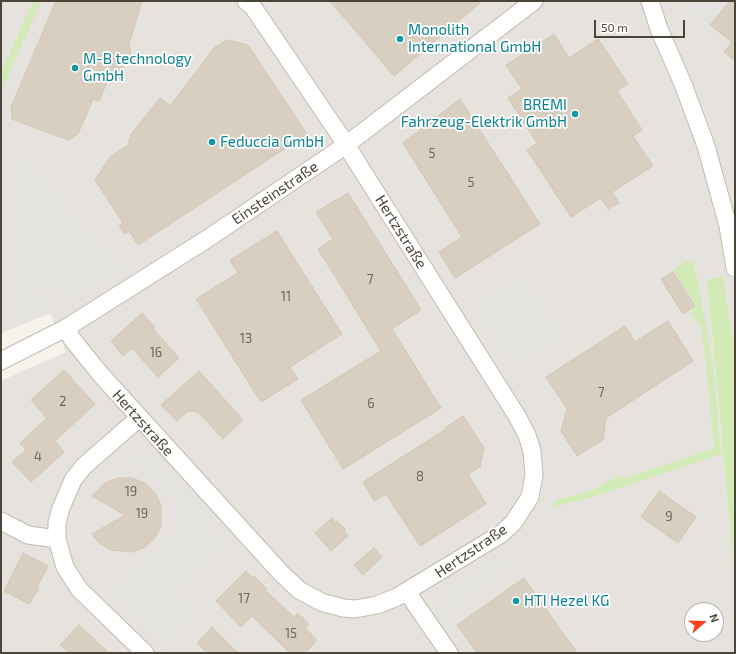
<!DOCTYPE html>
<meta charset="utf-8">
<style>
body{margin:0}
#map{position:relative;width:736px;height:654px;overflow:hidden;background:#f6f3ec;font-family:"Exo 2",sans-serif}
canvas{display:block}
.frame{position:absolute;inset:0;border:2px solid #4b4439;pointer-events:none}
.north{position:absolute;left:684px;top:602px;width:40px;height:40px;box-sizing:border-box;background:#fff;border:1px solid #b7b4b0;border-radius:50%;rotate:70deg;font-size:11px;font-weight:700;line-height:16px;text-align:center;color:#4b4439}
.north::after{content:'';display:block;margin:auto;width:14px;height:18px;background:#fc3f1d;clip-path:polygon(50% 0,100% 100%,50% 72%,0 100%)}
.scale{position:absolute;left:594px;top:20px;width:91px;height:18px;box-sizing:border-box;border:2px solid #4b4439;border-top:0;padding-left:5px;font-size:12px;line-height:14px;white-space:nowrap;color:#4b4439;-webkit-text-stroke:3px #fff;paint-order:stroke}
</style>
<div id="map">
<canvas width="736" height="654"></canvas>
<div class="frame"></div>
<div class="north">N</div>
<div class="scale">50 m</div>
</div>
<script>
const c = document.querySelector('canvas').getContext('2d');
c.lineJoin = 'round';
function fill(path, color) {
  c.fillStyle = color;
  c.fill(path, 'evenodd');
}
function toPath(rows) {
  const path = new Path2D();
  for (const r of rows) {
    path.moveTo(r[0], r[1]);
    for (let i = 2; i < r.length; i += 2) path.lineTo(r[i], r[i + 1]);
  }
  return path;
}
function trace(path, color, width, dash) {
  c.strokeStyle = color;
  c.lineWidth = width;
  c.lineCap = dash ? 'butt' : 'round';
  c.setLineDash(dash || []);
  c.stroke(path);
}
function write(font, color, halo, rows, align = 'center') {
  c.font = font + ' "Exo 2",sans-serif';
  c.lineWidth = 3.5;
  c.setLineDash([]);
  c.textBaseline = 'middle';
  c.strokeStyle = halo;
  c.fillStyle = color;
  for (const [text, x, y, turn = 0] of rows) {
    c.save();
    c.translate(x, y);
    c.rotate((+turn || 0) * Math.PI / 180);
    c.textAlign = isNaN(turn) ? turn : align;
    if (halo) c.strokeText(text, 0, 0);
    c.fillText(text, 0, 0);
    c.restore();
  }
}
fill(toPath([
 [1,1,735,1,735,335,732,335,723,276,707,281,735,579,735,653,1,653,1,381,66,352,50,313,1,333],
 [692,610,716,610,716,634,692,634]
]), '#e6e2dd');
fill(toPath([
 [33,1,41,1,1,92,1,73],
 [687,261,694,263,712,359,721,454,593,497,555,507,554,501,593,490,620,475,623,479,714,448,706,360,701,328,691,311,697,306,673,270],
 [723,276,732,335,735,335,735,579,707,280]
]), '#d2eab5');
fill(toPath([
 [687,1,730,1,710,25,693,15],
 [1,129,127,270,67,305,57,295,49,282,39,288,50,313,1,333],
 [527,273,567,334,514,370,472,306],
 [144,444,219,519,210,528,228,547,182,591,203,613,164,651,108,594,167,535,170,526,171,515,166,501,127,460],
 [502,549,514,567,447,613,453,623,443,629,430,609,439,604,434,597]
]), '#e5e3e0');
const building = toPath([
 [56,1,142,1,129,44,131,54,124,63,120,79,110,75,99,101,93,99,78,134,68,140,12,119,11,107,56,1],
 [330,1,482,1,394,76,330,1],
 [730,1,735,1,735,61,724,52,732,42,710,25,730,1],
 [554,34,569,58,598,39,628,84,617,91,642,130,633,136,653,166,612,192,619,203,608,209,601,198,571,217,527,150,537,143,508,98,522,89,506,65,554,34],
 [227,40,248,45,307,134,138,245,129,231,125,234,119,226,123,223,95,180,110,157,130,144,128,141,132,137,130,136,160,98,170,106,214,48,227,40],
 [460,99,540,224,455,278,439,252,462,237,403,143,460,99],
 [348,193,421,310,392,329,441,408,343,469,301,400,381,351,318,249,333,239,316,212,348,193],
 [277,231,342,334,290,367,298,379,261,402,196,299,238,273,230,260,277,231],
 [673,272,695,306,683,314,661,279,673,272],
 [142,313,155,327,153,329,179,358,158,377,132,348,123,356,111,341,142,313],
 [668,321,693,361,606,418,603,440,577,456,561,431,567,409,546,377,625,326,635,342,668,321],
 [64,370,95,404,55,441,64,452,31,482,12,462,26,450,20,443,47,418,31,400,64,370],
 [199,371,243,420,223,439,198,412,188,411,177,421,161,405,199,371],
 [463,416,484,448,480,467,468,474,486,504,420,546,386,494,374,501,363,482,446,429,445,428,463,416],
 [118,478,132,478,145,483,155,493,161,505,161,526,155,538,145,547,132,552,111,550,99,543,92,534,125,515,92,496,105,483,118,478],
 [659,491,696,517,678,543,641,517,659,491],
 [332,518,335,523,337,521,346,530,344,532,348,536,331,551,315,533,332,518],
 [374,548,382,557,363,575,354,565,374,548],
 [23,553,48,566,37,587,39,588,29,604,4,591,23,553],
 [246,571,252,577,254,576,267,589,265,590,294,617,298,613,309,624,305,628,317,640,305,653,290,653,252,616,241,627,216,601,246,571],
 [524,578,577,653,477,653,457,625,524,578],
 [79,625,109,653,69,653,60,645,79,625],
 [212,627,238,653,207,653,197,643,212,627]
]);
fill(building, '#d8cfc1');
trace(building, '#d3c7b4', 1);
const minor = toPath([
 [650,1,659,29,683,84,706,146,728,226,735,268],
 [66,328,72,339,102,376,281,573,299,590,321,602,343,608,355,609,377,605,397,597,501,534,513,523,530,497,534,475,532,451,527,435,517,416,341,137,253,7,246,1],
 [1,361,66,328,207,239,346,145,534,1],
 [139,418,84,466,73,480,61,508,57,523,57,539,65,567,79,589,145,653],
 [1,521,28,535,57,539],
 [407,592,449,653]
]);
trace(minor, '#c2bbae', 19);
trace(minor, '#fff', 17);
for (const [x, y, r, color] of [
 [400,39,4,"#0f9aa8"],
 [75,68,4,"#0f9aa8"],
 [575,114,4,"#0f9aa8"],
 [212,142,4,"#0f9aa8"],
 [516,601,4,"#0f9aa8"]
]) {
  const dot = new Path2D();
  dot.arc(x, y, r, 0, 2 * Math.PI);
  c.fillStyle = color;
  c.fill(dot);
  trace(dot, '#fff', 1.5);
}
write('13px', '#6e675b', null, [
 ["5",432,154],
 ["5",471,183],
 ["7",370,280],
 ["11",286,297],
 ["13",246,339],
 ["16",156,353],
 ["7",601,393],
 ["2",63,402],
 ["6",371,404],
 ["4",38,457],
 ["8",420,477],
 ["19",131,492],
 ["19",142,514],
 ["9",669,517],
 ["17",244,599],
 ["15",291,634]
]);
write('15px', '#0d838f', '#fff', [
 ["Monolith",408,30],
 ["International GmbH",408,47],
 ["M-B technology",83,59],
 ["GmbH",83,76],
 ["BREMI",567,105,"right"],
 ["Fahrzeug-Elektrik GmbH",567,122,"right"],
 ["Feduccia GmbH",220,142],
 ["HTI Hezel KG",524,601]
], 'left');
write('15px', '#4b4439', '#fff', [
 ["Einsteinstraße",275,193,-34],
 ["Hertzstraße",401,232,58],
 ["Hertzstraße",143,423,48],
 ["Hertzstraße",471,551,-34]
]);
</script>
